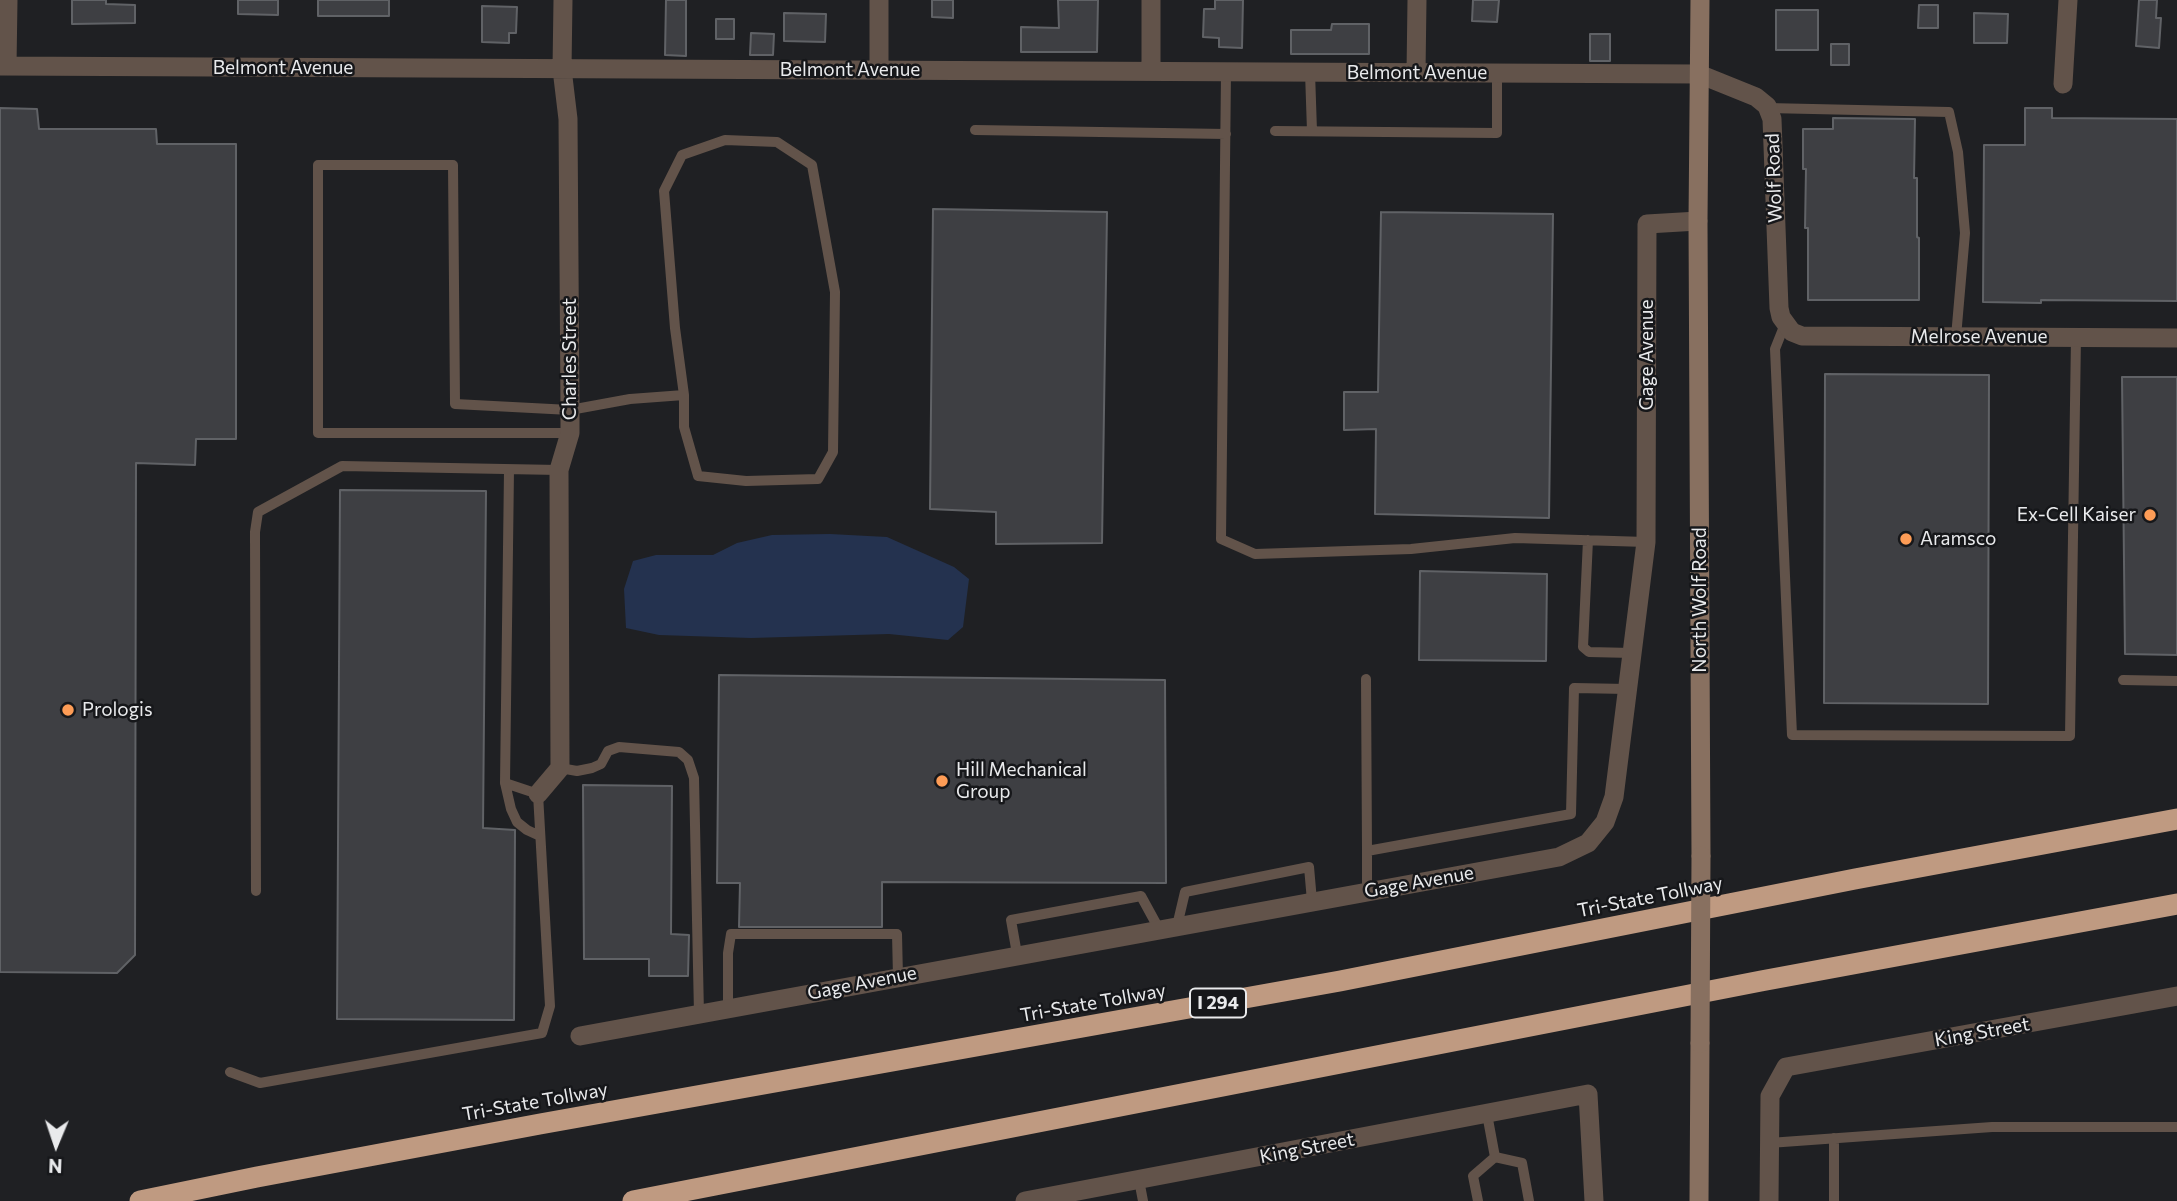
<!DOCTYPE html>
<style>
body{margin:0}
#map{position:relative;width:2177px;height:1201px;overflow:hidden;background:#1f2023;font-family:Commissioner,sans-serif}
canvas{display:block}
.north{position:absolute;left:21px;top:1110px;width:70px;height:70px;-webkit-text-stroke:5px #16171a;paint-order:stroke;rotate:182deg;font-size:19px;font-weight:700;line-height:28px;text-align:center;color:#e9eaec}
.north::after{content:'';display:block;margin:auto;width:24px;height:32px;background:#e9eaec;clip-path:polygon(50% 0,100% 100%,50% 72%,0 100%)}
</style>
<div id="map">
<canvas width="2177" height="1201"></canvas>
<div class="north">N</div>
</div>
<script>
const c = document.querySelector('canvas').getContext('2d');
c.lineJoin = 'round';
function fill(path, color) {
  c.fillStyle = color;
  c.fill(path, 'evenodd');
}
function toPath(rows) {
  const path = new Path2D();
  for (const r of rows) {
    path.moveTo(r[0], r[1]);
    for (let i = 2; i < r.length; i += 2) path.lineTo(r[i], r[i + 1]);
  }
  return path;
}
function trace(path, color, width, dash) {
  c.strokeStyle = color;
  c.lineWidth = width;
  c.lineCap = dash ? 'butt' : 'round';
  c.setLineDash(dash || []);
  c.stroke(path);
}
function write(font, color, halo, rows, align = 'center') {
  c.font = font + ' Commissioner,sans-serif';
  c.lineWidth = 5;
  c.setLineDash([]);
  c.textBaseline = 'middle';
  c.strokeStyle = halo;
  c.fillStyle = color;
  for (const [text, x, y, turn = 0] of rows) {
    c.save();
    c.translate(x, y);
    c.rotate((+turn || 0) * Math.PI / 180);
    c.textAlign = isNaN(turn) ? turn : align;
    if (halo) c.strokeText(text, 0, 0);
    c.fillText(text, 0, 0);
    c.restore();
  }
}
fill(toPath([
 [830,534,887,537,954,567,969,579,963,627,948,640,889,634,751,638,659,635,626,628,624,589,633,561,656,555,713,555,737,543,772,535]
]), '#24324f');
const building = toPath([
 [72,0,106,0,106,4,135,5,135,23,72,24,72,0],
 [238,0,278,0,278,15,238,14,238,0],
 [318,0,389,0,389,16,318,16,318,0],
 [666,0,686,0,686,56,665,55,666,0],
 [932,0,953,0,953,18,932,17,932,0],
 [1058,0,1098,0,1097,52,1021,52,1021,27,1059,28,1058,0],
 [1215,0,1243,0,1242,48,1219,47,1219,38,1203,37,1204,9,1215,9,1215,0],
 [1473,0,1499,0,1497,22,1472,21,1473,0],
 [2139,0,2157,0,2156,18,2161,18,2159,48,2136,46,2139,0],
 [1919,5,1938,5,1938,28,1918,28,1919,5],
 [482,6,517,7,516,33,509,33,509,43,482,42,482,6],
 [1776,10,1818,10,1818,50,1776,50,1776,10],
 [784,13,826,14,825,42,784,41,784,13],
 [1974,13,2008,14,2007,43,1974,43,1974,13],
 [716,19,734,19,734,39,716,39,716,19],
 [1332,24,1369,24,1369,54,1291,54,1291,30,1331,30,1332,24],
 [751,33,774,34,773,55,750,55,751,33],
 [1590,34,1610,34,1610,61,1590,61,1590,34],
 [1831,44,1849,44,1849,65,1831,65,1831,44],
 [0,108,37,109,39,129,156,129,157,144,236,144,236,439,196,439,195,465,136,463,135,955,117,973,0,972,0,108],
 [2025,108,2052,108,2052,118,2177,119,2177,301,2041,300,2041,303,1983,302,1984,145,2025,145,2025,108],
 [1833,118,1915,119,1914,178,1917,178,1917,237,1919,238,1919,300,1808,300,1808,228,1805,228,1806,169,1803,169,1803,129,1833,129,1833,118],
 [933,209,1107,212,1102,543,996,544,996,512,930,509,933,209],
 [1381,212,1553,214,1549,518,1375,514,1376,429,1344,430,1344,392,1378,392,1381,212],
 [1825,374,1989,375,1988,704,1824,703,1825,374],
 [2122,377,2177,377,2177,655,2125,654,2122,377],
 [340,490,486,491,483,828,515,830,514,1020,337,1019,340,490],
 [1420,571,1547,574,1546,661,1419,660,1420,571],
 [719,675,1165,680,1166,883,882,882,882,927,739,927,740,883,717,883,719,675],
 [583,785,672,786,671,934,689,935,688,976,649,976,649,959,584,959,583,785]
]);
fill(building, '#3e3f43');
trace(building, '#606266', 2);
trace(toPath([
 [1226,72,1221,539,1255,554,1411,549,1515,538,1646,542],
 [1310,72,1312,131],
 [1767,108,1949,112,1958,152,1965,233,1956,337],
 [975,130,1226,134],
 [1275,131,1497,133,1497,73],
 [1785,324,1775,349,1792,735,2070,736,2076,337],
 [570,433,318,433,318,165,453,165,455,404,570,410,630,399,684,395,675,328,664,191,682,155,725,140,777,142,812,165,835,292,833,452,818,479,746,481,698,476,684,427,684,395],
 [1588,540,1583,647,1589,652,1632,653],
 [1366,679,1367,851],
 [2123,680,2177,681],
 [560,768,577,771,592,768,601,764,608,751,619,747,679,752,688,760,694,778,699,1014],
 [505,783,511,809,517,822,527,830,540,836],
 [256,891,255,532,258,512,342,466,559,470],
 [1367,891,1367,851,1571,814,1574,688,1627,689],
 [1177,926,1185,892,1309,867,1312,901],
 [1017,954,1011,920,1141,896,1159,929],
 [728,1008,728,953,731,934,897,934,898,977],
 [230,1072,260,1083,542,1033,550,1006,538,794,505,783,509,470],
 [1487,1114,1495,1157],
 [1769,1143,1992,1127,2177,1127],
 [1495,1157,1522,1163,1529,1201],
 [1139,1180,1143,1201],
 [1478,1201,1473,1176,1495,1157],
 [1834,1201,1834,1138]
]), '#62534a', 10);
trace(toPath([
 [0,66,1699,74,1756,97,1767,106,1772,119,1779,308,1781,317,1792,332,1802,336,2177,338],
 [7,66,8,0],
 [879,70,879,0],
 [1151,71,1151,0],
 [1416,73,1417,0],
 [2063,84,2068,0],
 [538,794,560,768,559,470,570,433,570,410,568,119,562,69,563,0],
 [580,1036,1559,857,1588,843,1605,822,1614,797,1646,542,1647,224,1698,221],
 [1025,1201,1588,1094,1594,1201],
 [1769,1201,1770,1096,1786,1067,2177,996]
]), '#62534a', 19);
trace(toPath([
 [1700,0,1698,221,1701,856],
 [1699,1201,1700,1043]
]), '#887060', 19);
trace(toPath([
 [140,1201,257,1177,540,1124,1340,981,1855,879,2177,819],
 [633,1201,1761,981,2177,904]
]), '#bf9a81', 21);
trace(toPath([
 [1700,1043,1701,856]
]), '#887060', 19);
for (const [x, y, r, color] of [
 [2150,515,7,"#fd9c56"],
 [1906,539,7,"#fd9c56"],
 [68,710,7,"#fd9c56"],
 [942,781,7,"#fd9c56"]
]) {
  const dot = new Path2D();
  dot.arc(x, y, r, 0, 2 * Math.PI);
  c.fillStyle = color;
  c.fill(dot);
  trace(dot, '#16171a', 2.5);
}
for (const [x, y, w] of [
 [1218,1003,56]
]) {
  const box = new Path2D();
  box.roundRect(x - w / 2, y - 14.5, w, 29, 5);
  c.fillStyle = '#16171a';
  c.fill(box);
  trace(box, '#e9eaec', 2);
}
write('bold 18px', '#e9eaec', null, [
 ["I 294",1218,1003]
]);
write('19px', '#e9eaec', '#16171a', [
 ["Belmont Avenue",283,68],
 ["Belmont Avenue",850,70],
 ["Belmont Avenue",1417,73],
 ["Wolf Road",1774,178,-92],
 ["Melrose Avenue",1979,337],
 ["Gage Avenue",1647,355,-90],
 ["Charles Street",570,359,-90],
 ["North Wolf Road",1700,600,-90],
 ["Gage Avenue",1419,882,-10],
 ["Tri-State Tollway",1650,897,-11],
 ["Gage Avenue",862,983,-11],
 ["Tri-State Tollway",1093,1003,-10],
 ["King Street",1982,1032,-10],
 ["Tri-State Tollway",535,1102,-10],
 ["King Street",1307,1148,-11]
]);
write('19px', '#e9eaec', '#16171a', [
 ["Ex-Cell Kaiser",2136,515,"right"],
 ["Aramsco",1920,539],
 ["Prologis",82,710],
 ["Hill Mechanical",956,770],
 ["Group",956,792]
], 'left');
</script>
